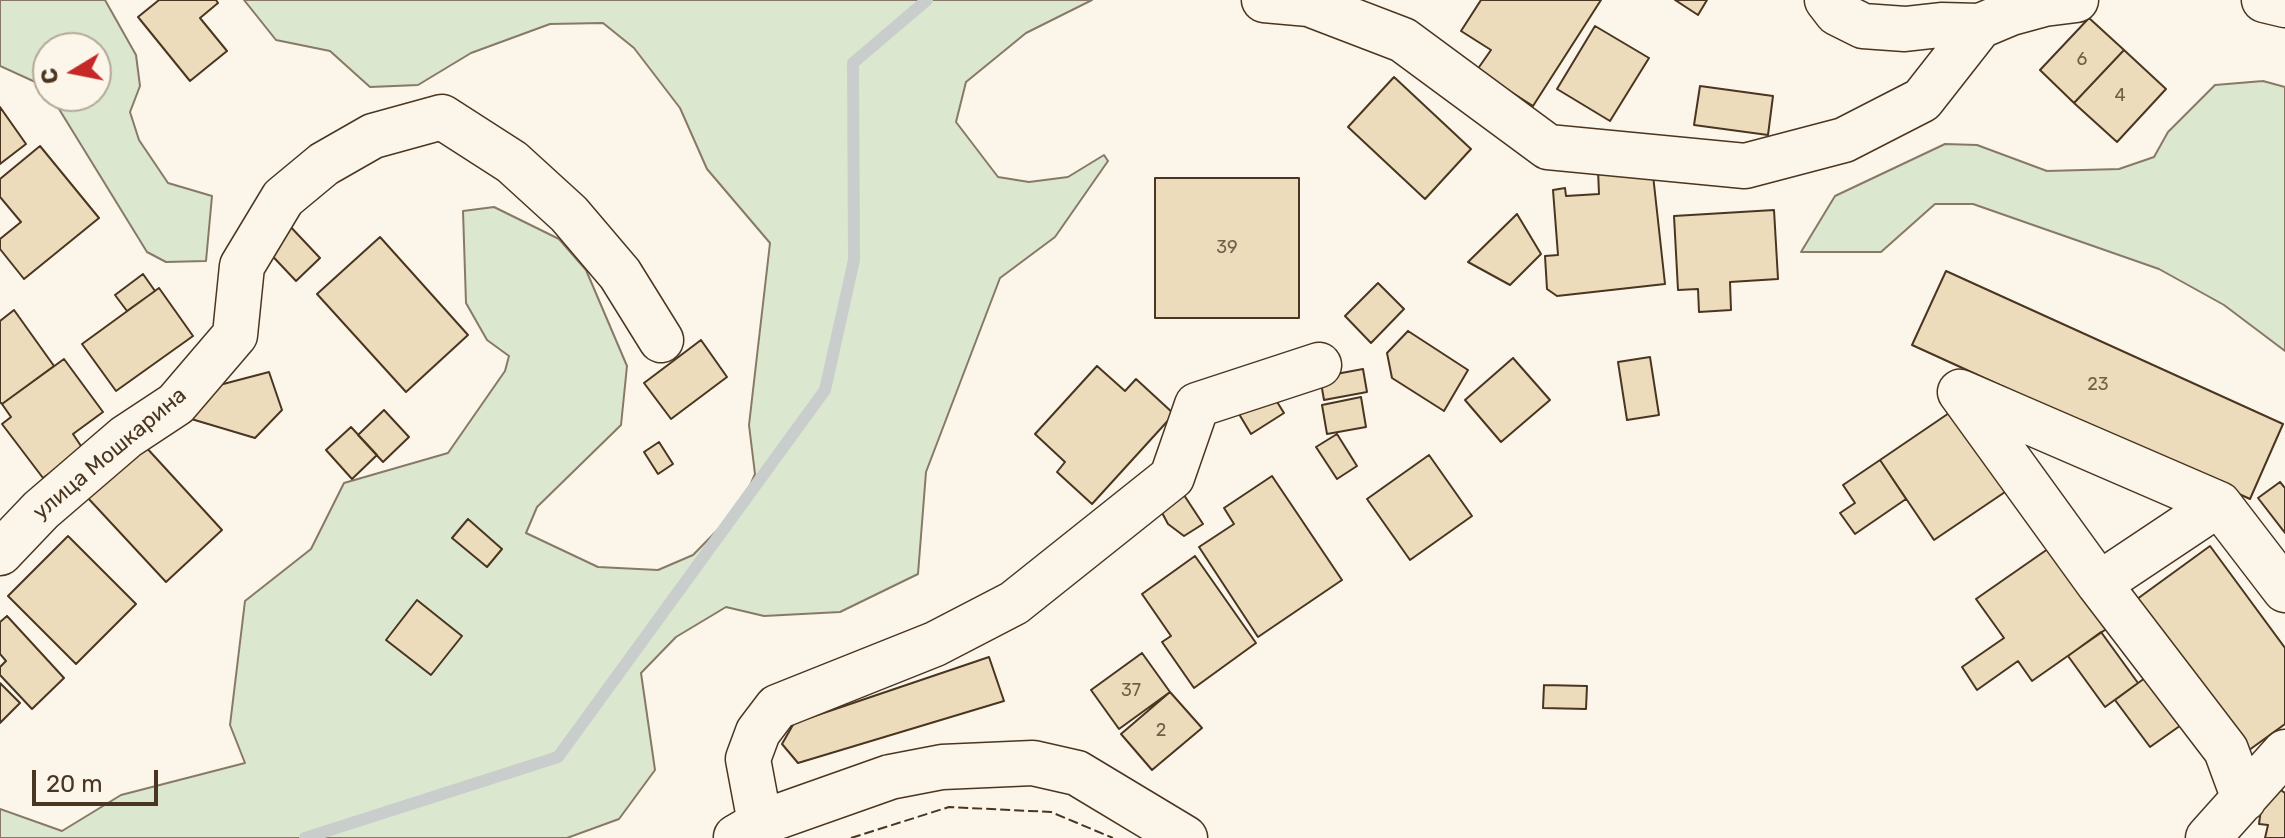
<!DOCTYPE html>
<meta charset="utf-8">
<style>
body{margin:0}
#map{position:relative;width:2285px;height:838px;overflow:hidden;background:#fbf6e9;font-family:Rubik,sans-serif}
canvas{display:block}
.north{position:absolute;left:32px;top:32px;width:80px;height:80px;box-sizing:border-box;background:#fbf6e9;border:2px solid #b4a999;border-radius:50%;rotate:260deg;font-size:22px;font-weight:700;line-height:32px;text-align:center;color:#4a3520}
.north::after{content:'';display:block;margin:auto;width:28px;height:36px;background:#c62828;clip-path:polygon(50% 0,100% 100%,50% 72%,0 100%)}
.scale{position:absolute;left:32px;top:770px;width:126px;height:36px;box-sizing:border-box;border:4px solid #4a3520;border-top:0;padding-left:10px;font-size:24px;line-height:28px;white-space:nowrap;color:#4a3520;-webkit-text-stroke:6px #fbf6e9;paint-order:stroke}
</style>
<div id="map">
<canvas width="2285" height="838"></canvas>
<div class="north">С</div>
<div class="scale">20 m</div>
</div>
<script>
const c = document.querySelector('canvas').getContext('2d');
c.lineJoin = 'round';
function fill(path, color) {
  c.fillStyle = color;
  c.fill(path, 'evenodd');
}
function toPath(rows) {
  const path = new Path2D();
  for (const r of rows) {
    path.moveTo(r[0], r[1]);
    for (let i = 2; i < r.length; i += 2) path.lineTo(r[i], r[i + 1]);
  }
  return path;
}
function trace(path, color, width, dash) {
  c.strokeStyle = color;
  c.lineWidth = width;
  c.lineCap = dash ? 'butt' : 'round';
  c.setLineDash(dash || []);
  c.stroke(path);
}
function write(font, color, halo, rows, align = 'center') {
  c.font = font + ' Rubik,sans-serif';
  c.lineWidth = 6;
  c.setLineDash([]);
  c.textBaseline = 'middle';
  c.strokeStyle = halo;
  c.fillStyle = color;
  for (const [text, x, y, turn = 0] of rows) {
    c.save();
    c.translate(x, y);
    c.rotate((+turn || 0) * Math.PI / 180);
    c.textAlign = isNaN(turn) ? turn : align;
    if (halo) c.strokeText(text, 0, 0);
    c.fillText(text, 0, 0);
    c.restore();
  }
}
const green = toPath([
 [0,0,105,0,136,55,140,86,130,112,139,140,168,183,212,196,206,261,166,262,147,252,51,96,96,96,96,48,48,48,48,91,44,86,0,66,0,0],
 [244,0,1092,0,1026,33,966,82,956,122,998,177,1029,182,1068,177,1104,155,1108,161,1055,237,1000,278,926,472,918,574,840,612,764,616,726,607,676,637,641,673,655,770,619,819,567,838,0,838,0,809,62,831,121,795,245,763,230,725,245,601,311,549,344,483,448,453,505,371,509,356,487,340,466,303,463,211,494,207,559,239,586,270,627,366,621,425,537,507,526,533,598,567,658,570,693,555,741,506,755,474,749,425,770,243,707,169,680,108,634,48,603,23,550,24,471,53,418,85,370,87,330,51,276,40,244,0],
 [2263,81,2285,87,2285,351,2224,305,2159,269,1973,204,1935,204,1881,252,1801,252,1835,196,1945,144,1977,145,2047,171,2119,169,2154,157,2168,132,2215,85,2263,81]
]);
fill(green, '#dce7d0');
trace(green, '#887966', 2);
trace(toPath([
 [305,838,558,757,825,390,854,260,853,63,927,0]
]), '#c9cecd', 12);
const building = toPath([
 [159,0,216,0,218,3,200,18,227,51,190,81,138,17,159,0],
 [1481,0,1601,0,1533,106,1477,70,1491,50,1461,31,1481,0],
 [1675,0,1707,0,1698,15,1675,0],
 [2089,18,2124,50,2074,103,2040,70,2089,18],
 [1595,26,1649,58,1610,121,1557,89,1595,26],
 [2124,50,2166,89,2117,142,2074,103,2124,50],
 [1394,77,1471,149,1425,199,1348,127,1394,77],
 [1700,86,1773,96,1768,135,1694,125,1700,86],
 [0,107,26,144,0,164,0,107],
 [40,146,99,218,24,279,0,249,0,239,21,222,0,197,0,179,40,146],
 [1652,166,1665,284,1557,296,1547,289,1545,256,1558,255,1553,190,1565,188,1566,196,1599,194,1598,170,1652,166],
 [1155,178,1299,178,1299,318,1155,318,1155,178],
 [1774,210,1778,279,1730,282,1731,310,1699,312,1698,289,1678,290,1674,216,1774,210],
 [1517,214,1541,254,1510,285,1468,262,1517,214],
 [286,222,320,258,296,281,262,245,286,222],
 [380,237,468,335,406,392,317,294,380,237],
 [1946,271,2283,424,2250,499,1912,345,1946,271],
 [143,274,155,291,127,311,115,295,143,274],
 [1378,283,1404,309,1371,343,1345,316,1378,283],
 [159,288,193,336,116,391,82,344,159,288],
 [14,310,54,366,2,404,0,402,0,321,14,310],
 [1408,331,1468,370,1444,411,1392,378,1387,353,1408,331],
 [701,340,727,377,671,419,644,383,701,340],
 [1650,357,1659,415,1627,420,1618,362,1650,357],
 [1513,358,1550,400,1501,442,1465,400,1513,358],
 [64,359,103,412,73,434,83,449,43,478,2,424,11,417,2,404,64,359],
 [1097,366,1125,391,1136,379,1174,414,1092,504,1057,472,1065,462,1035,434,1097,366],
 [1363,369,1367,392,1324,400,1320,377,1363,369],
 [269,372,282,410,255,438,188,418,189,393,269,372],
 [1269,389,1284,413,1251,434,1236,409,1269,389],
 [1361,397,1366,427,1327,434,1322,405,1361,397],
 [1955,409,2008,490,1934,540,1880,460,1955,409],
 [384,410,409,437,383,462,358,435,384,410],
 [351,427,377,455,352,479,326,450,351,427],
 [1337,434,1357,466,1337,479,1316,447,1337,434],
 [659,442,673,464,658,474,644,452,659,442],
 [144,445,222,530,166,582,87,497,144,445],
 [1429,455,1472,516,1410,560,1367,499,1429,455],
 [1880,460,1906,499,1855,534,1840,513,1855,503,1843,485,1880,460],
 [1272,476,1342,580,1258,637,1199,547,1234,524,1224,508,1272,476],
 [2280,482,2285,488,2285,533,2258,498,2280,482],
 [1182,492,1203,524,1184,536,1168,524,1159,507,1182,492],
 [468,519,502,549,487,567,452,538,468,519],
 [68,536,136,604,76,664,8,596,68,536],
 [2055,544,2112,625,2032,681,2018,661,1977,690,1962,667,2004,638,1976,599,2055,544],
 [2210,546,2285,648,2285,724,2245,753,2133,602,2210,546],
 [1195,556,1256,643,1194,688,1162,642,1171,636,1142,594,1195,556],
 [417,600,462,636,431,675,386,640,417,600],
 [7,616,64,678,32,709,0,675,0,667,6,661,0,654,0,622,7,616],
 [2101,632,2138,683,2105,707,2068,656,2101,632],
 [1142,653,1170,692,1119,729,1091,690,1142,653],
 [989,657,1004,701,798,763,782,744,794,723,989,657],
 [2149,675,2184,723,2150,747,2115,700,2149,675],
 [0,683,20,703,0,723,0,683],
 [1544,685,1587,686,1586,709,1543,708,1544,685],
 [1170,692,1202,728,1152,770,1121,734,1170,692],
 [2275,786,2285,793,2285,838,2265,838,2268,825,2259,824,2263,794,2275,786]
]);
fill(building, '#ecdcbc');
trace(building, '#4a3520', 2);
const minor = toPath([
 [1264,0,1309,4,1403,40,1548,147,1745,166,1844,140,1922,100,1980,26],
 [1827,0,1837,13,1863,26,1905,29,1941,25,1980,26,2011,13,2044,4,2076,0],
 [2264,0,2285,5],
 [0,553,41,510,126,437,176,404,235,335,242,266,283,198,324,164,373,136,442,117,512,162,569,214,620,274,661,340],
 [2099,584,2219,504],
 [2244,799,2226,750,2099,584,1960,392,2219,504,2285,590],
 [760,823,748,759,758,732,777,707,935,644,1014,603,1172,477,1197,405,1319,365],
 [736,837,760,823,890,777,942,767,1033,763,1077,773,1185,838],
 [2208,838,2285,752]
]);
trace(minor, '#4a3520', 47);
trace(minor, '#fbf6e9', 44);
trace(toPath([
 [851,838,949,807,1051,812,1113,838]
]), '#4a3520', 2, [10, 4]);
write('18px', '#725f47', null, [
 ["6",2082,60],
 ["4",2120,96],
 ["39",1227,248],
 ["23",2098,385],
 ["37",1131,691],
 ["2",1161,731]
]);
write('22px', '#4a3520', '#fbf6e9', [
 ["улица Мошкарина",110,454,-40]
]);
</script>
